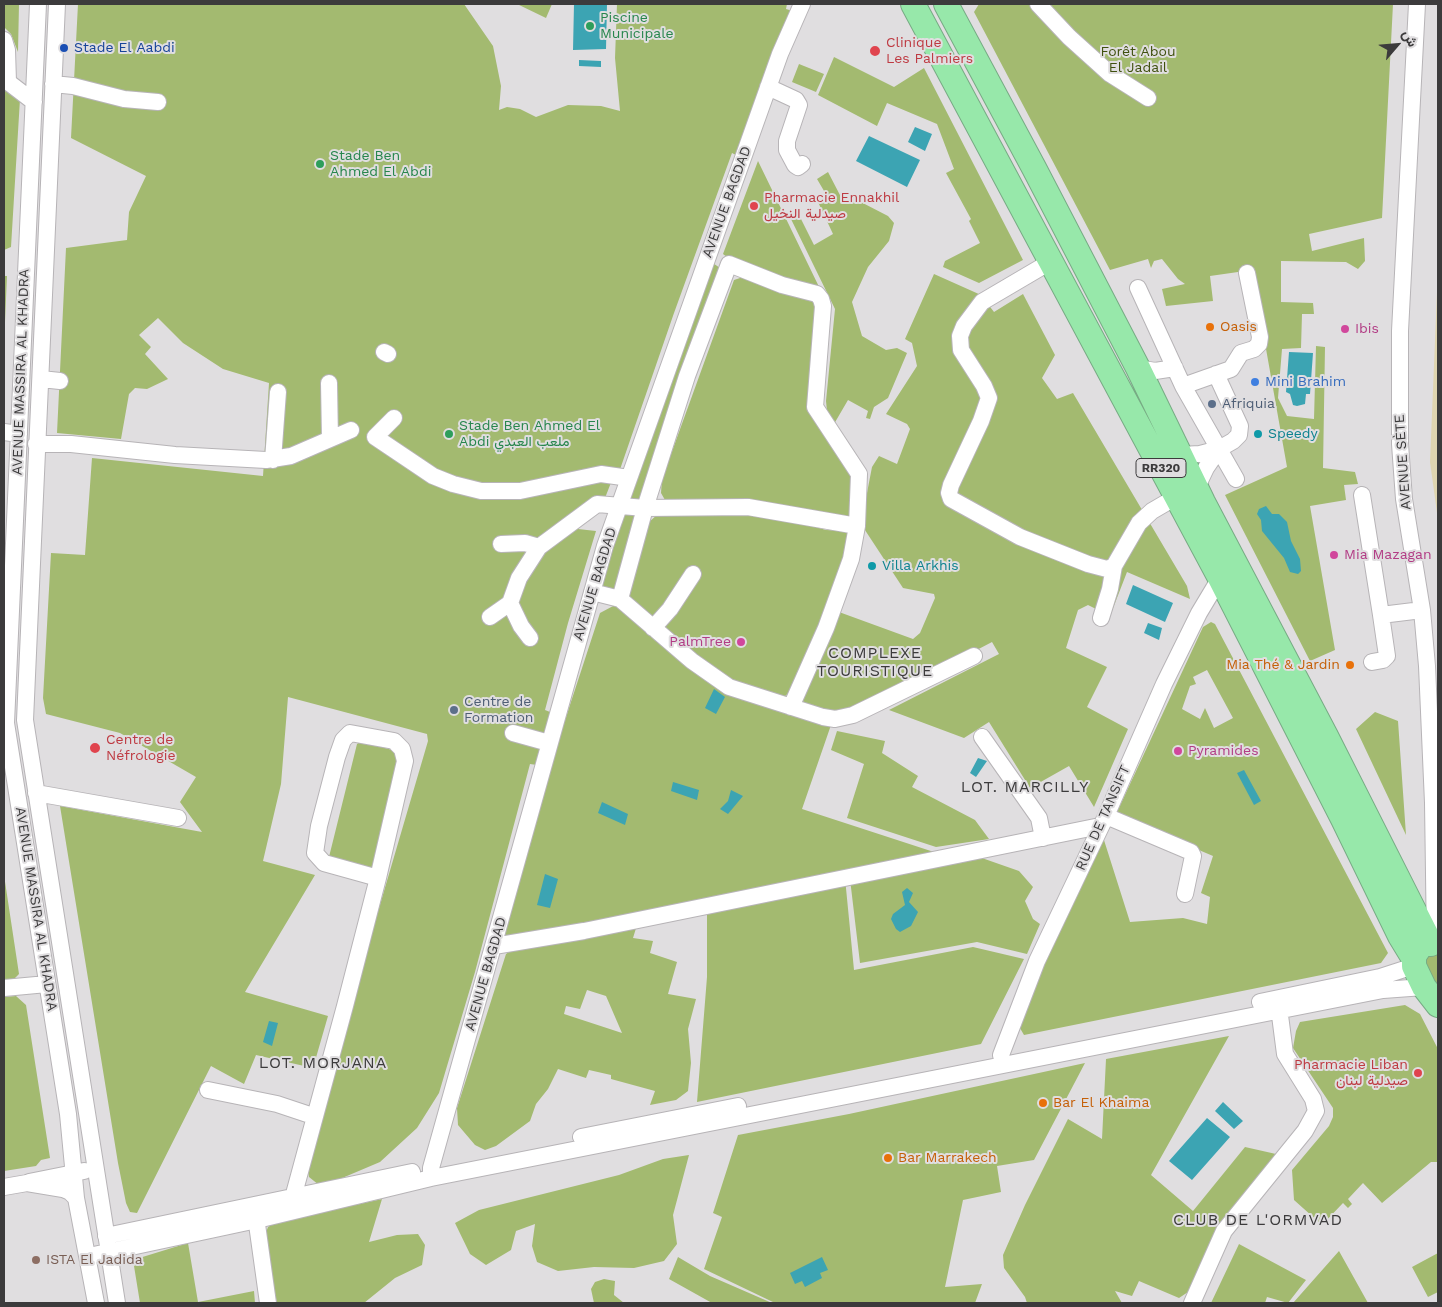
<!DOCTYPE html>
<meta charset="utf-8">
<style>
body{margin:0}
#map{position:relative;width:1442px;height:1307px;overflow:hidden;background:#e0dee0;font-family:"Work Sans",Vazirmatn,sans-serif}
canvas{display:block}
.frame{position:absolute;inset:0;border:5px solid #3c3b3c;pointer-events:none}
.north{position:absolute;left:1372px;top:20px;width:50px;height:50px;-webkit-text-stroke:4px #e0dee0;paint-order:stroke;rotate:63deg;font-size:14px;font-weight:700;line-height:20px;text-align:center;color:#3c3b3c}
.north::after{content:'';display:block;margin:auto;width:18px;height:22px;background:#3c3b3c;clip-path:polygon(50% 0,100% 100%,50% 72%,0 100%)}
</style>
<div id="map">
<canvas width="1442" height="1307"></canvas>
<div class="frame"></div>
<div class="north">ش</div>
</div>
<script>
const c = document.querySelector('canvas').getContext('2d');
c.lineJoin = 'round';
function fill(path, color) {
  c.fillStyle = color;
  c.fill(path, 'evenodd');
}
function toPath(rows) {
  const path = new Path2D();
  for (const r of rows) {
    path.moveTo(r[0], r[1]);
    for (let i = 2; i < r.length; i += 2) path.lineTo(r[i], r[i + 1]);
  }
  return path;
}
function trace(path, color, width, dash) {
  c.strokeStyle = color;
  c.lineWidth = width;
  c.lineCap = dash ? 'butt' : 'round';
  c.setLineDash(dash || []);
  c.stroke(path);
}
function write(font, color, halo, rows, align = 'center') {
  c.font = font + ' "Work Sans",Vazirmatn,sans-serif';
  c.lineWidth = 4;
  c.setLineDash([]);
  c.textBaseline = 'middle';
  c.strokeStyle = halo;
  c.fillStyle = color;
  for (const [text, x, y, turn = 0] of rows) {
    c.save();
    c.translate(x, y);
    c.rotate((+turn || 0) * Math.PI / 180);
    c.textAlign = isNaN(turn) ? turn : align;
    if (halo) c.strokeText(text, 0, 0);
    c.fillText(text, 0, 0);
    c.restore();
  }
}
fill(toPath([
 [4,4,19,4,18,52,11,34,4,27],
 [78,4,464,4,493,46,501,86,499,110,507,107,520,109,536,117,568,105,601,106,620,111,615,58,617,4,787,4,786,9,796,12,738,156,732,153,674,313,616,481,612,480,605,498,569,528,596,531,568,623,545,710,550,712,543,744,537,765,530,764,475,972,439,1093,417,1128,380,1162,328,1184,319,1185,309,1177,308,1171,367,949,428,741,427,734,288,697,281,784,263,861,315,875,245,992,328,1016,313,1068,256,1055,244,1084,211,1066,137,1213,130,1212,126,1203,118,1163,60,806,202,832,180,802,196,777,120,733,46,714,43,698,51,553,85,555,92,458,263,476,269,383,223,369,183,343,158,318,139,335,151,347,145,354,168,379,147,389,135,388,129,394,121,439,57,433,66,248,127,240,129,212,146,176,71,138],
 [517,4,552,4,546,18],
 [979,4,1393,4,1382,218,1309,234,1312,251,1364,238,1365,261,1358,269,1346,262,1281,261,1281,302,1313,303,1314,314,1302,314,1301,348,1282,349,1278,398,1287,416,1314,419,1316,346,1325,347,1323,468,1355,472,1358,484,1344,485,1346,500,1310,506,1335,650,1310,661,1225,495,1287,467,1252,270,1210,276,1213,301,1166,306,1162,289,1185,284,1178,279,1162,259,1154,261,1151,268,1148,259,1110,270,974,12],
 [834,57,894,87,924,68,1023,260,979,283,943,267,945,261,980,243,969,221,971,219,946,173,954,169,937,124,887,103,877,126,818,95],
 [799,64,824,74,816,92,792,82],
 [4,89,20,99,11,247,4,250],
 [758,161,822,293,731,260,723,254],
 [828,172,842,199,855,199,888,216,894,223,889,241,868,267,852,302,862,336,886,350,897,348,907,353,888,398,874,407,870,419,866,418,868,411,848,400,834,424,827,411,826,401,835,309,790,217,798,213,814,245,833,234,818,202,827,196,817,179],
 [710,261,720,268,638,502,626,500],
 [934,274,981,295,994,312,1023,294,1055,355,1042,378,1057,399,1073,393,1187,586,1190,599,1127,572,1110,616,1088,605,1078,610,1066,648,1107,667,1087,707,1128,729,1094,807,1069,766,1030,788,989,722,964,738,889,710,999,654,992,642,929,675,839,714,806,708,801,697,839,612,913,639,920,633,935,598,934,594,903,588,861,524,872,467,879,456,897,464,910,429,907,424,886,414,917,366,912,343,905,339],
 [4,276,7,276,4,345],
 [743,277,817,302,810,407,853,475,852,517,665,500,661,493,662,479,734,280],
 [620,512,640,516,620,591,597,584],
 [659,513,755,513,781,517,826,530,846,531,851,535,797,686,784,697,731,683,625,598,647,524],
 [615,605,732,696,831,725,802,809,937,853,502,940,537,806,600,613],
 [1211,622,1215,624,1388,953,1381,963,1024,1035,1017,1023,1103,837,1130,922,1183,918,1207,924,1210,897,1201,893,1213,856,1119,816,1117,812,1203,627],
 [1207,670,1233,718,1214,728,1205,708,1200,719,1182,709,1190,686,1196,684,1193,677],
 [1375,712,1398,721,1406,835,1356,729],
 [837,731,885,741,882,753,918,776,912,787,975,820,989,839,936,847,847,818,864,764,831,750],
 [361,741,399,752,372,868,329,857,357,744],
 [979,857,1019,871,1033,887,1025,901,1033,919,1040,924,1027,954,977,942,860,963,850,879],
 [4,875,19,974,14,979,4,982],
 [845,878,854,970,973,947,1024,959,981,1044,697,1102,707,977,707,913],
 [637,925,633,938,653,941,650,953,677,962,668,994,696,999,688,1029,691,1063,688,1091,676,1100,650,1105,655,1091,611,1079,611,1075,589,1070,586,1078,558,1069,548,1089,536,1104,530,1121,496,1146,485,1150,475,1145,458,1125,457,1108,506,954,515,948],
 [587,990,606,996,622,1033,564,1014,566,1006,580,1009],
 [1436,952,1438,954,1438,988,1420,953],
 [16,996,26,1005,50,1158,41,1160,36,1166,4,1171,4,997],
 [1405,1005,1420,1014,1438,1049,1438,1162,1431,1162,1382,1203,1363,1183,1348,1199,1352,1204,1348,1208,1343,1203,1322,1225,1294,1200,1292,1170,1329,1126,1333,1117,1333,1108,1293,1048,1296,1031,1300,1022],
 [1229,1036,1151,1175,1193,1211,1245,1147,1276,1154,1219,1226,1188,1292,1179,1298,1139,1281,1132,1296,1115,1291,1122,1303,1027,1303,1025,1297,1004,1268,1003,1255,1025,1205,1068,1119,1102,1139,1106,1059],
 [1085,1063,1034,1160,997,1166,1001,1192,963,1200,945,1287,982,1284,975,1303,775,1303,704,1269,722,1217,713,1213,738,1135,849,1114],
 [689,1155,673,1215,677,1244,664,1261,634,1268,594,1267,558,1271,537,1262,532,1246,535,1224,516,1231,511,1250,486,1265,470,1254,455,1223,479,1210,619,1175,663,1159],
 [382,1199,369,1242,397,1235,418,1234,425,1245,422,1265,395,1278,364,1303,277,1303,264,1238,268,1227,276,1222],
 [188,1243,198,1302,254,1291,255,1303,140,1303,134,1266,136,1259],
 [1239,1244,1306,1280,1288,1303,1267,1297,1265,1303,1211,1303],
 [1339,1251,1368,1303,1293,1303],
 [1438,1253,1438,1292,1428,1297,1412,1267],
 [678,1257,710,1276,772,1303,712,1303,669,1279],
 [604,1279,615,1281,614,1295,624,1303,594,1303,591,1289,595,1282]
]), '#a3ba70');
fill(toPath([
 [1438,267,1438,520,1430,462]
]), '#dfd5b0');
fill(toPath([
 [574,4,607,4,606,49,573,50],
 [579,60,601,61,601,67,579,66],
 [915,127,932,134,925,151,908,142],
 [869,136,920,160,907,187,856,161],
 [1289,352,1313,353,1310,394,1306,394,1305,404,1297,406,1293,405,1290,394,1286,392],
 [1266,506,1272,514,1279,514,1287,522,1291,541,1300,559,1301,571,1298,574,1290,572,1284,558,1262,531,1261,520,1257,514,1259,509],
 [1133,585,1173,603,1165,622,1126,604],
 [1148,623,1162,628,1159,640,1144,633],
 [714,689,725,697,716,714,705,708],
 [978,758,987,761,976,777,970,773],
 [1244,770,1261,801,1254,805,1237,773],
 [673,782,699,790,697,800,671,791],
 [731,790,743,796,728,814,720,809,728,801],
 [602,802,628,814,625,825,598,813],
 [545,874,558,879,550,908,537,905],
 [907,888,913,893,909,902,918,912,911,926,900,932,896,929,891,919,893,914,905,905,902,892],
 [269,1021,278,1023,272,1046,263,1042],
 [1223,1102,1243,1121,1234,1129,1215,1111],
 [1207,1118,1230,1137,1192,1180,1169,1161],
 [822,1257,828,1270,820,1273,822,1278,805,1287,802,1281,795,1284,790,1273]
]), '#3ca4b3');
const minor = toPath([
 [38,4,6,723,68,1114,76,1198,96,1303],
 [57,4,25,720,117,1303],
 [1038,4,1069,37,1110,74,1148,98],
 [1417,4,1400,331,1400,444,1404,499,1422,610,1427,666,1433,803,1435,945],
 [4,40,7,50,8,82,34,102],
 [53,84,73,86,124,99,158,102],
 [768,87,796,100,799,105,787,141,787,150,795,165,798,167,802,164],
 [1050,262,982,302,964,326,960,336,961,350,984,386,989,398,981,421,951,485,949,493,951,499,1020,537,1088,564,1107,569,1114,566,1139,523,1152,511,1176,497],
 [1138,288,1183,386,1236,479],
 [384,352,388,354],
 [1138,368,1155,371,1175,368],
 [41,379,60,381],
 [329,383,330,439],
 [1183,386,1231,369,1241,353,1254,349,1259,344,1260,337,1247,273],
 [394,418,375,437,433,476,453,484,481,491,520,491,601,474,629,478],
 [4,432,19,434],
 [36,444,71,444,175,455,266,460,291,456,351,430],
 [1180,455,1200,454,1219,449,1233,441,1239,435,1240,426,1216,374],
 [273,460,278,392],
 [1196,489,1206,468,1219,449],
 [1362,495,1381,615,1422,610],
 [501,544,525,543,539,547],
 [592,592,620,599,692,661,729,687,823,717,835,719,853,715,974,656],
 [510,603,521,626,530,638],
 [490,617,510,603,519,578,539,547,597,504,645,508,620,599],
 [1101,618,1110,589,1114,566],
 [653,628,670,609,693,574],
 [1372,662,1383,660,1387,656,1381,615],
 [791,707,826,628,851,559,857,526,748,507,645,508,687,376,729,264,782,285,817,294,821,299,823,306,815,407,859,474,857,526],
 [513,733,549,743],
 [982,737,1039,818,1043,838],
 [36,793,178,818],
 [1106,816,1191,852,1193,856,1185,894],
 [494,946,584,931,1100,826],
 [4,988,47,984],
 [1260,1002,1380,977,1414,966],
 [1003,1064,1001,1055,1037,961,1106,816,1164,684,1199,613,1220,578],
 [208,1090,277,1104,313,1116],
 [581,1137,738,1106],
 [431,1178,431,1168,605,546,780,54,802,4],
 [29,1182,84,1171],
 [4,1187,27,1183,63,1189,70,1192,76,1198],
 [291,1205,345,1006,378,878,405,761,402,749,394,741,350,733,343,740,337,757,319,826,315,853,324,863,378,878],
 [255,1210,268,1303],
 [106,1236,412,1172],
 [89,1256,257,1220,431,1178,1383,990,1424,987],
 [1192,1303,1224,1231,1305,1131,1316,1111,1313,1099,1285,1054,1278,1000]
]);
const highway = toPath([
 [913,4,1220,578,1343,819,1400,936,1414,959],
 [946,4,1034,168,1138,368,1203,502,1326,736,1431,944],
 [1420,947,1414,956,1414,966,1424,987,1438,1005]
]);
trace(minor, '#b7b4b7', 18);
trace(highway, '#77ab84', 26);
trace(minor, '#fff', 16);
trace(highway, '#97e8aa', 24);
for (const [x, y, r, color] of [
 [590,26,5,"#2e9e5b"],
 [64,48,5,"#1a4fb4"],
 [875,51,6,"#e0444e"],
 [320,164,5,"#2e9e5b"],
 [754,206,5,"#e0444e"],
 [1210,327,5,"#e8710a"],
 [1345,329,5,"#d1479c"],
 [1255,382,5,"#3f7fe0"],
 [1212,404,5,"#5c6f8a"],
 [449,434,5,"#2e9e5b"],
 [1258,434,5,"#0f9aa8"],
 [1334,555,5,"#d1479c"],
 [872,566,5,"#0f9aa8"],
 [741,642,5,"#d1479c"],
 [1350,665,5,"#e8710a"],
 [454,710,5,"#5c6f8a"],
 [95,748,6,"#e0444e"],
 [1178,751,5,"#d1479c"],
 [1418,1073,5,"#e0444e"],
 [1043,1103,5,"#e8710a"],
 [888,1158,5,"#e8710a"],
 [36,1260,5,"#8d6e63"]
]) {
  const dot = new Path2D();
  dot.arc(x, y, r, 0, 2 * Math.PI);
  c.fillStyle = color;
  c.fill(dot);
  trace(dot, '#e0dee0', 2);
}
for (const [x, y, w] of [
 [1161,468,50]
]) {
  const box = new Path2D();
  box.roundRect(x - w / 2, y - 9.5, w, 19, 4);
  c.fillStyle = '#e0dee0';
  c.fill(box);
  trace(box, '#3c3b3c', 1);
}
write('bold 12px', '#3c3b3c', null, [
 ["RR320",1161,468]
]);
write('14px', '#27864d', '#e0dee0', [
 ["Piscine",600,18],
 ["Municipale",600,34],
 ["Stade Ben",330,156],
 ["Ahmed El Abdi",330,172],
 ["Stade Ben Ahmed El",459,426],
 ["Abdi ملعب العبدي",459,442]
], 'left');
write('14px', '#be3a42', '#e0dee0', [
 ["Clinique",886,43],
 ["Les Palmiers",886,59],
 ["Pharmacie Ennakhil",764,198],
 ["صيدلية النخيل",764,214],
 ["Centre de",106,740],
 ["Néfrologie",106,756],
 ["Pharmacie Liban",1408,1065,"right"],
 ["صيدلية لبنان",1408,1081,"right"]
], 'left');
write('14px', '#164399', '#e0dee0', [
 ["Stade El Aabdi",74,48]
], 'left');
write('14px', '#3f500e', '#e0dee0', [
 ["Forêt Abou",1138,52],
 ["El Jadail",1138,68]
]);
write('14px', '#3c3b3c', '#e0dee0', [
 ["AVENUE BAGDAD",727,202,-70],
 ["AVENUE MASSIRA AL KHADRA",21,372,-88],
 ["AVENUE SÈTE",1403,462,-94],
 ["AVENUE BAGDAD",595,584,-73],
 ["RUE DE TANSIFT",1103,818,-66],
 ["AVENUE MASSIRA AL KHADRA",36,909,81],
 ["AVENUE BAGDAD",486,974,-74]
]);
write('14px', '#c56008', '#e0dee0', [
 ["Oasis",1220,327],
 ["Mia Thé & Jardin",1340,665,"right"],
 ["Bar El Khaima",1053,1103],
 ["Bar Marrakech",898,1158]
], 'left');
write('14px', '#b23c85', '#e0dee0', [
 ["Ibis",1355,329],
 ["Mia Mazagan",1344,555],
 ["PalmTree",731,642,"right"],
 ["Pyramides",1188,751]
], 'left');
write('14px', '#366cbe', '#e0dee0', [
 ["Mini Brahim",1265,382]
], 'left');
write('14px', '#4e5e75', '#e0dee0', [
 ["Afriquia",1222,404],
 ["Centre de",464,702],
 ["Formation",464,718]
], 'left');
write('14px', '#0d838f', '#e0dee0', [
 ["Speedy",1268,434],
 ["Villa Arkhis",882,566]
], 'left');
write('14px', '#785e54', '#e0dee0', [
 ["ISTA El Jadida",46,1260]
], 'left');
c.letterSpacing = '1px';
write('16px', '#3c3b3c', '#e0dee0', [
 ["COMPLEXE",875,653],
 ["TOURISTIQUE",875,671],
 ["LOT. MARCILLY",1025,787],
 ["LOT. MORJANA",323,1063],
 ["CLUB DE L'ORMVAD",1258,1220]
]);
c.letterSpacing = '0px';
</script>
